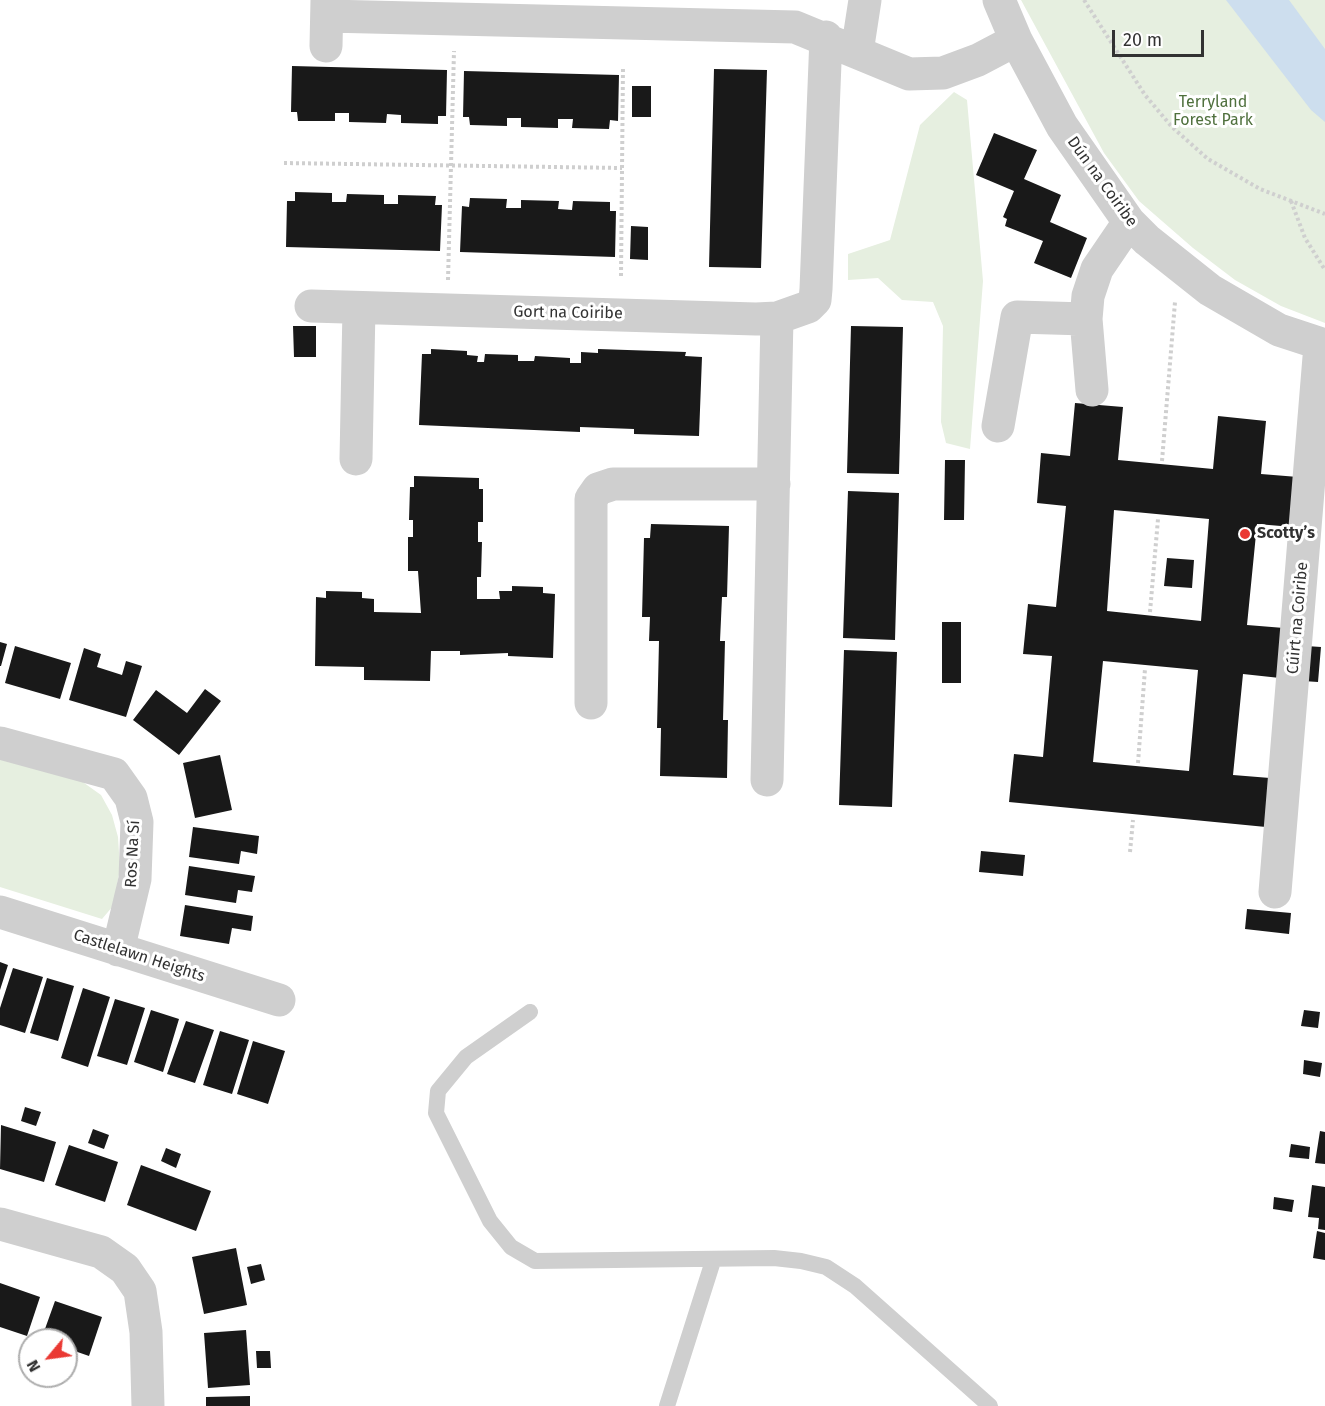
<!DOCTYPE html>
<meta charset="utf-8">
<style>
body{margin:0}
#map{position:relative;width:1325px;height:1406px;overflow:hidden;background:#fff;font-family:"Fira Sans",sans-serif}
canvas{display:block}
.north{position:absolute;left:18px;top:1328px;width:60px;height:60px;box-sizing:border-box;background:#fff;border:2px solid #adadad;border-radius:50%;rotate:241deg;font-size:16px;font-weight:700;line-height:24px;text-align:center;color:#323232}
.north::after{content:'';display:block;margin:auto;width:21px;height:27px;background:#ea3933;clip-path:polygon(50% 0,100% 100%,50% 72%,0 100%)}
.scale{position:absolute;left:1112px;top:30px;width:92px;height:27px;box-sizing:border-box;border:3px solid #323232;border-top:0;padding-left:8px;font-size:18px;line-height:21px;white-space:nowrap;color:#323232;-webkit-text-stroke:4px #fff;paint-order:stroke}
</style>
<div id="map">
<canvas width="1325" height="1406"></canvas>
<div class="north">N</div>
<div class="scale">20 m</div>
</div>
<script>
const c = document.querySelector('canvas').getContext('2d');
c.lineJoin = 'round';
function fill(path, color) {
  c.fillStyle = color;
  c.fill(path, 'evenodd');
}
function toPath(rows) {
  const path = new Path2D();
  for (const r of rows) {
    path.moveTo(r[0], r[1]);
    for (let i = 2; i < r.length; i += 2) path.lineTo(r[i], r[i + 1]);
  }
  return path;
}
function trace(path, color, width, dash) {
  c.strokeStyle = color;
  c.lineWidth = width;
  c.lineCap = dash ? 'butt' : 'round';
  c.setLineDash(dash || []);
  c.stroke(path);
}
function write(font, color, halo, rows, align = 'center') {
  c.font = font + ' "Fira Sans",sans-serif';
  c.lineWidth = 6;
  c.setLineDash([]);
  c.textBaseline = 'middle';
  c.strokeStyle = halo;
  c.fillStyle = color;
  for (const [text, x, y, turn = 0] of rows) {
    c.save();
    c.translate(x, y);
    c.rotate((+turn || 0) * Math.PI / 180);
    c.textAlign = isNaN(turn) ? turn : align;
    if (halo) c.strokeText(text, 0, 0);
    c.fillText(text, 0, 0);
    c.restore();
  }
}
fill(toPath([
 [1021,0,1325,0,1325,323,1281,306,1235,280,1193,248,1139,201,1104,153],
 [954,92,967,100,983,281,970,449,946,443,941,422,943,326,933,302,902,300,878,278,848,280,848,254,890,240,920,125],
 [0,754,80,780,101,795,112,815,118,837,120,869,113,906,102,919,0,887]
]), '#e6efe0');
fill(toPath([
 [1226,0,1289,0,1325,49,1325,122,1311,110]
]), '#cddeee');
fill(toPath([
 [292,66,447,70,446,116,438,116,438,124,401,123,401,115,387,114,386,123,349,122,349,113,335,113,335,121,298,121,297,112,291,112],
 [714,69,767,70,761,268,709,267],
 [464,71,619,75,618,121,610,120,609,129,572,128,573,119,558,119,558,128,521,127,521,118,507,118,507,126,470,125,469,117,463,117],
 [632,86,651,86,651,117,632,117],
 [994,133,1037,150,1024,179,1061,195,1050,222,1087,238,1071,278,1034,263,1043,241,1005,226,1007,219,1003,217,1014,191,976,175],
 [295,192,332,193,332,202,346,202,347,194,384,195,384,204,398,204,398,195,436,196,435,205,442,205,440,251,286,247,287,201,295,201],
 [470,198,507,199,506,208,521,208,521,200,559,201,558,209,572,210,573,201,610,202,610,211,616,211,615,257,460,252,462,206,469,207],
 [631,226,648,227,648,260,630,259],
 [293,326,316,326,316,357,294,357],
 [851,326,903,327,899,474,847,473],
 [431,349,467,351,467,355,478,356,477,362,484,362,485,354,518,355,518,361,534,361,535,356,570,358,570,363,581,363,581,352,598,353,598,349,686,352,685,356,702,357,699,436,634,434,634,429,580,427,580,432,419,425,422,354,431,354],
 [1075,403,1123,407,1118,460,1213,469,1218,416,1266,421,1261,474,1298,477,1293,527,1257,524,1247,625,1284,628,1280,678,1243,674,1233,775,1270,778,1266,827,1009,802,1014,754,1043,757,1052,656,1023,654,1028,604,1056,607,1066,506,1037,503,1041,453,1070,456],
 [1114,510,1209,519,1201,621,1107,611],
 [1103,661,1198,670,1189,771,1093,762],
 [945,460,965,460,964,520,944,520],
 [414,476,479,478,479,489,483,489,483,522,478,522,478,542,482,542,481,577,477,577,477,599,500,599,499,591,512,591,512,586,543,587,543,593,555,594,553,658,508,656,508,653,460,655,460,651,431,651,430,681,364,680,364,667,315,666,316,597,326,598,326,591,362,592,362,598,374,599,374,612,421,613,418,571,408,571,408,537,413,537,413,520,409,520,410,487,414,487],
 [848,491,899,493,895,640,843,638],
 [651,524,729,526,727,597,722,597,720,641,725,641,723,720,728,720,727,778,660,776,661,728,657,728,659,641,649,641,650,617,642,617,644,538,650,538],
 [1167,558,1194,560,1192,588,1164,586],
 [942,622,961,622,961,683,942,683],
 [0,642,7,644,1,666,0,666],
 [15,646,71,663,60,699,5,683],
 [1306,646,1321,647,1318,682,1303,681],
 [84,648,101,654,97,667,122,675,126,661,142,666,126,717,69,700],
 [844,650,897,652,892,807,839,805],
 [205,689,221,701,179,755,133,720,156,690,187,713],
 [220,755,232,810,195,818,183,763],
 [193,827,259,836,257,854,241,851,239,864,189,857],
 [981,851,1025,855,1023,876,979,872],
 [189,866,255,876,252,892,238,890,236,903,185,895],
 [185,905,253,916,251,931,232,928,229,944,180,936],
 [1247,909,1291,913,1289,934,1245,929],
 [0,962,8,965,0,990],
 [13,968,43,977,25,1033,0,1025,0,1008],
 [47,978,74,986,58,1041,30,1033],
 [83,988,110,997,88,1067,61,1058],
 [115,999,145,1008,127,1065,97,1056],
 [151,1010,179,1019,163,1072,134,1062],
 [1304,1010,1320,1012,1318,1028,1301,1026],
 [186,1021,214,1030,195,1083,167,1074],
 [220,1031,249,1040,232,1094,203,1085],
 [253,1041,285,1051,268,1104,237,1094],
 [1304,1060,1322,1063,1320,1077,1303,1074],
 [25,1107,41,1112,36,1126,21,1121],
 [1,1125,56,1142,44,1182,0,1169],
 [93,1129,109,1135,104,1149,88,1143],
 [1320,1131,1325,1132,1325,1164,1315,1163],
 [1291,1144,1310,1147,1309,1159,1289,1157],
 [69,1145,118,1162,105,1202,55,1185],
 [166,1148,181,1154,176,1168,161,1161],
 [141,1165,211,1191,196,1231,127,1205],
 [1312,1185,1325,1187,1325,1230,1318,1229,1319,1218,1308,1217],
 [1274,1197,1294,1200,1292,1212,1273,1209],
 [1317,1231,1325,1233,1325,1260,1313,1258],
 [236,1248,247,1305,204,1314,192,1257],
 [261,1264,265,1280,251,1284,247,1267],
 [0,1283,40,1297,27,1336,0,1327],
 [55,1301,102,1317,89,1356,66,1348,66,1340,41,1340],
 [246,1330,250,1385,208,1388,204,1333],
 [256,1351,270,1351,271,1368,257,1368],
 [250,1396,250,1406,206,1406,206,1397]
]), '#191919');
trace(toPath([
 [1084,0,1145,95,1172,127,1208,159,1260,189,1325,214],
 [284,163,622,168],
 [1291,201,1305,238,1325,270],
 [621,276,623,66],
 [448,280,454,51],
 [1162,461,1175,302],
 [1150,612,1158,519],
 [1138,763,1145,669],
 [1130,852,1133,820]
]), '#cfcfcf', 4, [3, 3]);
trace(toPath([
 [530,1012,466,1057,438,1091,436,1113,490,1221,511,1247,535,1261,774,1258,801,1261,826,1267,855,1286,990,1406],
 [667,1406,713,1261]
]), '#cfcfcf', 16);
trace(toPath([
 [999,0,1016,40,1062,126,1129,222,1147,240,1210,290,1279,330,1325,345],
 [327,16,795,27,909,74,943,73,978,60,1016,40],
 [326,46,327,0],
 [857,52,865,0],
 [311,306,756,319,777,318,808,307,815,300,816,289,826,37],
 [1092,390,1086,319,1088,296,1097,269,1129,222],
 [998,426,1017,317,1086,319],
 [356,459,359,308],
 [591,703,591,499,598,489,613,484,774,484],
 [0,743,114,774,131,798,137,822,135,879,118,950],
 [767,780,777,318],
 [1275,892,1320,345],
 [0,912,279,1000],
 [0,1224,101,1252,125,1269,140,1291,146,1332,148,1406]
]), '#cfcfcf', 33);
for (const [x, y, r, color] of [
 [1245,534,6,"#ea3933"]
]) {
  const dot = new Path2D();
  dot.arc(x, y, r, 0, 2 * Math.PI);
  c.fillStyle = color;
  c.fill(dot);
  trace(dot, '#fff', 2);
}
write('16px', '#4f703d', '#fff', [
 ["Terryland",1213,103],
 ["Forest Park",1213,121]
]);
write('16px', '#323232', '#fff', [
 ["Dún na Coiribe",1102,182,54],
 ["Gort na Coiribe",568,313,1],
 ["Cúirt na Coiribe",1298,618,-85],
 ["Ros Na Sí",133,854,-87],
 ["Castlelawn Heights",139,956,18]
]);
write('bold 16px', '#323232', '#fff', [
 ["Scotty’s",1257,534]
], 'left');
</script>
